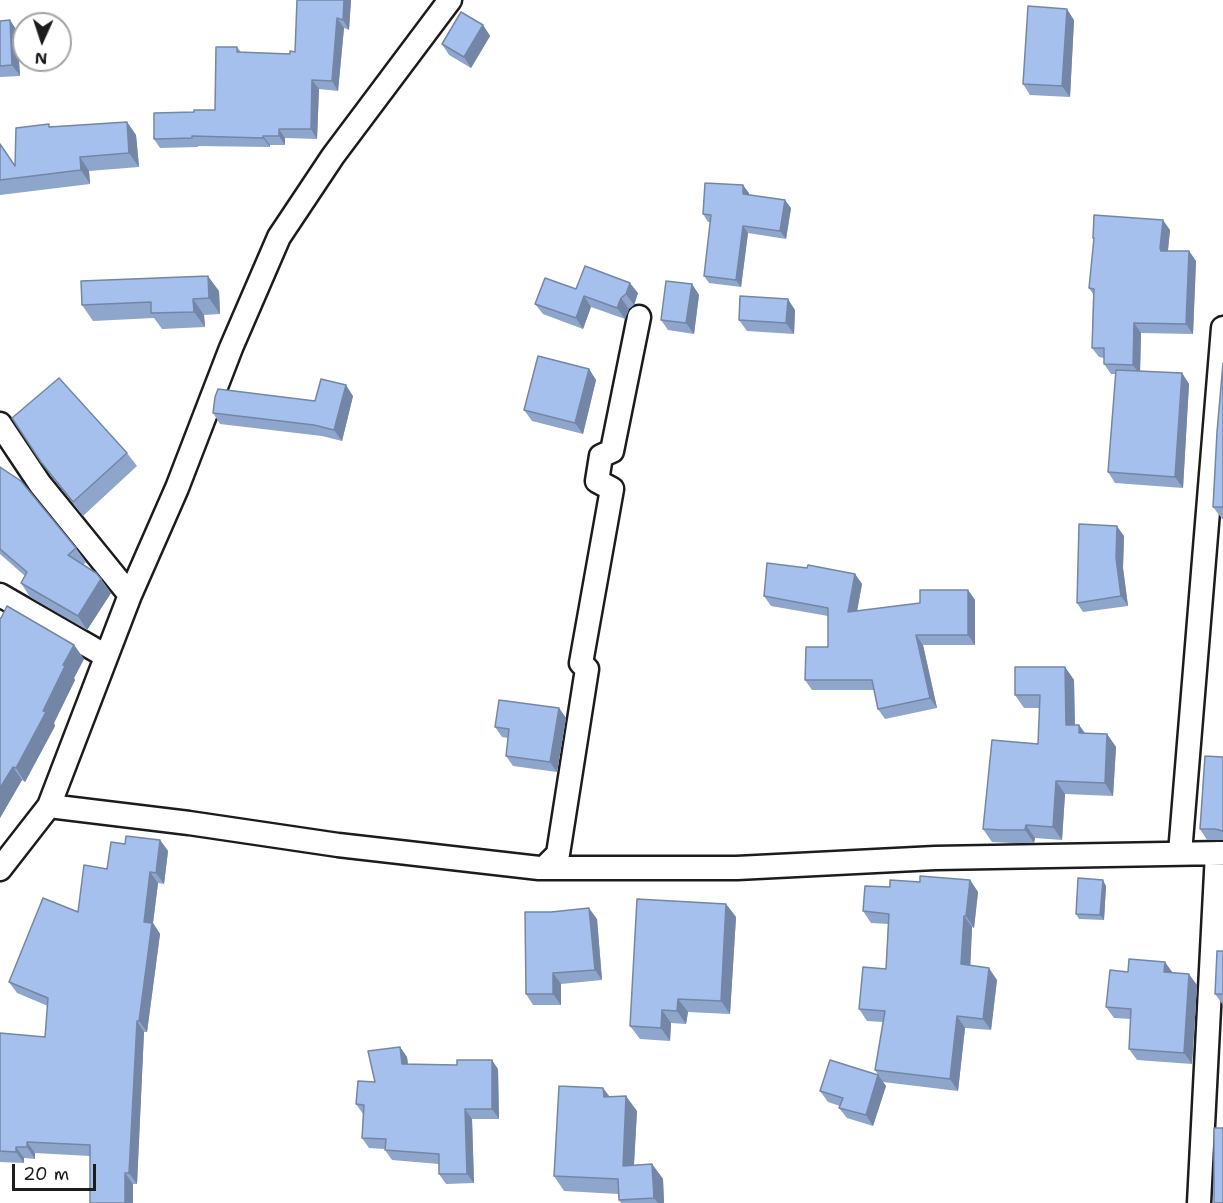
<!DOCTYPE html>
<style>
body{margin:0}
#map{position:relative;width:1223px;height:1203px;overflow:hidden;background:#fff;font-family:"Shantell Sans",sans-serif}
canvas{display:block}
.north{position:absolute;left:12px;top:12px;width:60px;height:60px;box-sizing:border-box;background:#fff;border:2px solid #a4a4a4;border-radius:50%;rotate:183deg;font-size:16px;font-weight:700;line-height:24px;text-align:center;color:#1c1c1c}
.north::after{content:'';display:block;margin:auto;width:21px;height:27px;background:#1c1c1c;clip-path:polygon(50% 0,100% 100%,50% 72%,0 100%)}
.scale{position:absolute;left:12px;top:1164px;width:84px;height:27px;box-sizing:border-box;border:3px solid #1c1c1c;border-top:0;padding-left:8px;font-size:18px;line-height:21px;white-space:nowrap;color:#1c1c1c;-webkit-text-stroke:4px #fff;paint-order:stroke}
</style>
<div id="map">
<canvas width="1223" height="1203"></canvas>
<div class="north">N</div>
<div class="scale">20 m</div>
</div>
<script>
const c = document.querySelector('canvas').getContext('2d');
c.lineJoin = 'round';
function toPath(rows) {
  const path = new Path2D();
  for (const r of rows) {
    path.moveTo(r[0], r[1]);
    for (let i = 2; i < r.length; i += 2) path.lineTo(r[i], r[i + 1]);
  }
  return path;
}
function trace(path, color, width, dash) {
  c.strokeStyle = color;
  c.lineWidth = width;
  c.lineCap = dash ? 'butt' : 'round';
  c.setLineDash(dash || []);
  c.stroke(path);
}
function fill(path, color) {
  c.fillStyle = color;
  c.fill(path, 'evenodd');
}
const minor = toPath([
 [0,424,40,484,130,595],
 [0,595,106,656],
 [49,806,189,823,338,845,539,868,737,868,935,858,1223,853],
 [1180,853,1223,328],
 [544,868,558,854,587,669,581,663,612,489,597,481,601,456,612,451,639,317],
 [0,869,49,806,130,595,177,488,231,348,279,237,333,156,450,0],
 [1199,1203,1217,853]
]);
trace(minor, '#1c1c1c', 27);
trace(minor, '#fff', 22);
fill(toPath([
 [351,0,349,30,344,28,338,91,319,89,317,139,285,138,285,145,270,145,270,147,198,146,198,147,160,148,154,139,194,112,215,110,237,47,241,52,290,54,295,52],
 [10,20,17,31,20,76,0,77,0,21],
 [1074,20,1070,97,1030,95,1023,84],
 [483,25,490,36,471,68,449,55,442,44],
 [127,122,136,135,139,167,89,171,90,184,0,195,0,144,15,166,51,127],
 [749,193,749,195,791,208,786,239,748,233,741,287,709,283,704,276,710,222,708,222,703,214],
 [1170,230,1168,251,1189,251,1196,261,1193,334,1141,333,1140,371,1182,373,1189,384,1183,488,1115,483,1108,472,1116,374,1111,374,1104,364,1104,358,1099,357,1092,348,1093,294,1089,288,1094,240,1093,238],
 [692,284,699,295,694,334,668,330,661,320],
 [576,289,638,293,634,305,629,309,625,319,591,307,583,329,543,314,535,304],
 [219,291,220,314,204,315,205,327,162,329,154,318,93,321,82,305],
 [795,310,794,334,747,331,739,320],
 [1223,363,1223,520,1213,507],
 [589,369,596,380,583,434,532,421,524,410],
 [353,396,342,441,322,436,220,424,213,413],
 [12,418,127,453,137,466,83,516,51,476],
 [0,467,76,548,86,562,83,565,101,579,111,593,87,630,30,597,21,583,25,576,0,554],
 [1124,536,1123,568,1128,606,1083,612,1077,603],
 [855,574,862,584,857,611,920,603,968,590,975,600,975,645,923,645,937,708,885,719,878,709,874,690,812,690,805,680,828,647,828,616,771,606,764,596],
 [0,618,74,645,84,659,74,678,75,680,54,723,55,726,25,782,22,780,0,818],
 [1065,667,1074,680,1075,725,1079,725,1085,733,1107,734,1116,747,1113,796,1065,794,1062,840,1035,838,1034,843,1011,843,992,842,983,829,1038,744,1040,708,1024,708,1015,695],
 [559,708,566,718,557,772,513,766,506,756,508,738,502,737,495,727],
 [1223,757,1223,840,1207,840,1200,829],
 [160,840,168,851,164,884,158,883,153,923,160,934,147,1032,144,1032,137,1184,133,1184,90,1156,35,1153,35,1159,24,1158,24,1163,0,1162,0,1033,45,1037,48,1006,17,993,9,982,78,912,125,844],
 [970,880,978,892,974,928,972,927,970,965,997,980,991,1030,965,1028,958,1091,883,1082,886,1086,873,1126,847,1118,839,1108,840,1106,828,1102,820,1091,878,1075,875,1070,883,1022,867,1021,859,1009,886,969,888,924,871,923,863,911,890,887,920,882],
 [1106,886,1104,920,1079,919,1076,914],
 [726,904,736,917,730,1014,688,1012,686,1024,671,1023,670,1041,640,1039,630,1026],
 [551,912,597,919,602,980,561,984,561,1005,533,1005,526,994],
 [1223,951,1223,1005,1215,994],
 [1173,973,1197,985,1192,1064,1137,1060,1129,1049,1131,1019,1114,1018,1106,1007],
 [400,1047,407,1057,408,1064,498,1069,499,1119,472,1119,474,1183,446,1184,439,1174,439,1164,392,1160,385,1150,385,1149,369,1148,362,1138,363,1114,356,1104,375,1082],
 [603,1088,610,1097,637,1111,634,1165,652,1164,663,1179,664,1203,621,1203,619,1200,619,1194,564,1191,554,1176]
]), '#8ea5cc');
fill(toPath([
 [344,0,351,0,349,30,343,20],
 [1067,9,1074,20,1070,97,1062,86],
 [337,18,344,28,338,91,332,81],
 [10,20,17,31,20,76,12,65],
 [483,25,490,36,471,68,464,57],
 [312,80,319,89,317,139,311,129],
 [127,122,136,135,139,167,129,153],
 [279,129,285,138,285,145,279,136],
 [263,136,270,145,270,147,263,138],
 [80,157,89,171,90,184,81,170],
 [743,185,749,193,748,201,743,194],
 [785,200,791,208,786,239,780,231],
 [1163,220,1170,230,1167,258,1160,248],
 [743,226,748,233,741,287,736,280],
 [1189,251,1196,261,1193,334,1186,324],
 [208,276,219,291,220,314,209,298],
 [630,283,638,293,634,305,626,294],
 [692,284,699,295,694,334,686,323],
 [584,296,591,307,583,329,576,318],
 [621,298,629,309,625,319,617,308],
 [193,299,204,315,205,327,194,312],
 [788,299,795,310,794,334,786,323],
 [1134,323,1141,333,1140,375,1133,365],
 [589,369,596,380,583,434,575,423],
 [1182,373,1189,384,1183,488,1175,477],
 [346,385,353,396,342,441,334,430],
 [1117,526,1124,536,1123,568,1128,606,1121,596,1116,558],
 [855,574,862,584,855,622,848,612],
 [101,579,111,593,87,630,78,616],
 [968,590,975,600,975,645,968,635],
 [916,635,923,645,937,708,930,698],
 [74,645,84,659,74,678,75,680,54,723,55,726,25,782,16,768,63,665],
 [1065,667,1074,680,1075,738,1066,725],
 [559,708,566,718,557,772,550,762],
 [1079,725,1088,738,1079,733],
 [1107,734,1116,747,1113,796,1105,783],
 [13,767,22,780,0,818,0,788],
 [1056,781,1065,794,1062,840,1053,827],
 [1026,825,1035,838,1034,843,1025,830],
 [160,840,168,851,164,884,156,873],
 [150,872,158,883,153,923,160,934,147,1032,139,1021,144,922],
 [970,880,978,892,974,928,966,916],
 [1103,880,1106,886,1104,920,1100,915],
 [726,904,736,917,730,1014,721,1001],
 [589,908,597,919,602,980,595,970],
 [964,916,972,927,970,975,961,964],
 [1165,962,1173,973,1164,972],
 [989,968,997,980,991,1030,983,1019],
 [553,973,561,984,561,1005,553,994],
 [1189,974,1197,985,1192,1064,1184,1053],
 [678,999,688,1012,686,1024,677,1011],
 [662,1010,671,1023,670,1041,661,1028],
 [957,1016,965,1028,958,1091,950,1079],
 [137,1021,144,1032,137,1184,129,1173],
 [400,1047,407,1057,409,1074,402,1064],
 [492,1060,498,1069,499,1119,492,1109],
 [878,1075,886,1086,873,1126,866,1115],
 [603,1088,614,1103,604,1097],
 [626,1096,637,1111,633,1181,623,1166],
 [465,1109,472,1119,474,1183,467,1174],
 [27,1142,35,1153,35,1159,27,1147],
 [16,1147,24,1158,24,1163,16,1152],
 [652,1164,663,1179,664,1203,658,1203,654,1198],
 [125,1173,133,1184,133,1203,125,1203]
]), '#7486a6');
const building = toPath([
 [297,0,344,0,343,20,337,18,332,81,312,80,311,129,279,129,279,136,263,136,263,138,192,136,192,138,154,139,154,113,194,112,194,110,215,110,216,47,237,47,237,52,290,54,290,51,295,52,297,0],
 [1028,6,1067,9,1062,86,1023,84,1028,6],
 [461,12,483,25,464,57,442,44,461,12],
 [10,20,12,65,0,66,0,21,10,20],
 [127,122,129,153,80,157,81,170,0,180,0,144,15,166,16,128,49,124,49,127,127,122],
 [705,183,743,185,743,194,785,200,780,231,743,226,736,280,704,276,711,215,703,214,705,183],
 [1094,215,1163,220,1160,248,1161,251,1189,251,1186,324,1134,323,1133,365,1104,364,1104,348,1092,348,1094,289,1089,288,1094,238,1093,238,1094,215],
 [585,266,630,283,626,294,621,298,617,308,584,296,576,318,535,304,545,278,576,289,585,266],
 [208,276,209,298,193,299,194,312,151,313,151,302,82,305,81,281,208,276],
 [666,281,692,284,686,323,661,320,666,281],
 [740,296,788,299,786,323,739,320,740,296],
 [538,356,589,369,575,423,524,410,538,356],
 [1223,363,1223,507,1213,507,1217,432,1223,363],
 [1116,370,1182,373,1175,477,1108,472,1116,370],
 [59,378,127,453,73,502,41,462,12,418,59,378],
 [321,379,346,385,334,430,314,425,213,413,215,397,218,389,315,401,321,379],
 [0,467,21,481,76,548,68,555,96,573,101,579,78,616,21,583,27,572,0,549,0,467],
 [1079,524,1117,526,1116,558,1121,596,1077,603,1079,524],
 [767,563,807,568,808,565,855,574,848,612,920,603,920,590,968,590,968,635,916,635,930,698,878,709,872,680,805,680,806,647,828,647,828,608,764,596,767,563],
 [7,606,74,645,63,665,65,666,43,711,46,712,16,768,13,767,0,788,0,618,1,618,7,606],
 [1015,667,1065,667,1066,725,1079,725,1079,733,1107,734,1105,783,1056,781,1053,827,1026,825,1025,830,1003,830,983,829,992,740,1038,744,1040,695,1015,695,1015,667],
 [499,700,559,708,550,762,506,756,509,729,495,727,499,700],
 [1205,756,1223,757,1223,831,1215,829,1200,829,1205,756],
 [126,836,160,840,156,873,150,872,144,922,152,923,139,1021,137,1021,129,1173,125,1173,125,1203,90,1203,90,1145,27,1142,27,1147,16,1147,16,1152,0,1151,0,1033,45,1037,48,998,9,982,43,898,78,912,84,865,107,869,111,842,125,844,126,836],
 [920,876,970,880,966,916,964,916,961,964,989,968,983,1019,957,1016,950,1079,875,1070,885,1011,859,1009,863,967,886,969,889,914,863,911,865,886,890,887,890,880,920,882,920,876],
 [1078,878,1103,880,1100,915,1076,914,1078,878],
 [637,899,726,904,721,1001,678,999,677,1011,662,1010,661,1028,630,1026,637,899],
 [589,908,595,970,553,973,553,994,526,994,525,912,551,912,589,908],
 [1217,951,1223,951,1223,994,1215,994,1217,951],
 [1129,959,1165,962,1164,972,1189,974,1184,1053,1129,1049,1131,1009,1106,1007,1110,970,1128,972,1129,959],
 [400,1047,402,1064,457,1065,457,1060,492,1060,492,1109,465,1109,467,1174,439,1174,439,1154,385,1150,386,1139,362,1138,364,1105,356,1104,358,1081,375,1082,368,1051,400,1047],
 [830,1060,878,1075,866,1115,839,1108,843,1098,820,1091,830,1060],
 [559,1086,603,1088,604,1097,626,1096,623,1166,652,1164,654,1198,619,1200,618,1179,554,1176,559,1086],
 [1214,1128,1223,1128,1223,1203,1214,1203,1214,1128]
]);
fill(building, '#a5c0ed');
trace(building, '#7486a6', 1.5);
</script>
